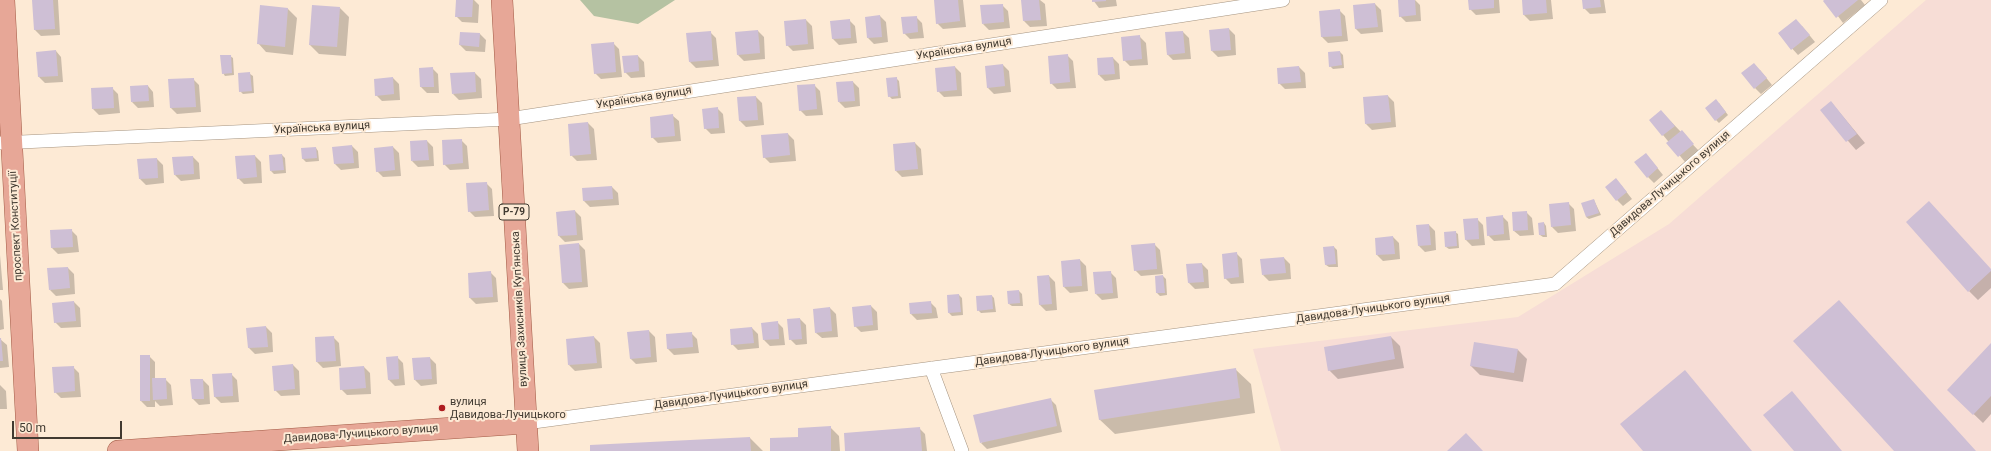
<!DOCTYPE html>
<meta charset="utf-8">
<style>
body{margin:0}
#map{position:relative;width:1991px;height:451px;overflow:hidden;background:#fdead5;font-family:Roboto,sans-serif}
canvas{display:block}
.scale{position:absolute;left:12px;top:421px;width:110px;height:18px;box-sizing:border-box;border:2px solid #413a31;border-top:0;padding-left:5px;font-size:12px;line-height:14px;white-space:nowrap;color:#413a31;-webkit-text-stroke:3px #fdead5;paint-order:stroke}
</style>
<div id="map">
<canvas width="1991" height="451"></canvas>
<div class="scale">50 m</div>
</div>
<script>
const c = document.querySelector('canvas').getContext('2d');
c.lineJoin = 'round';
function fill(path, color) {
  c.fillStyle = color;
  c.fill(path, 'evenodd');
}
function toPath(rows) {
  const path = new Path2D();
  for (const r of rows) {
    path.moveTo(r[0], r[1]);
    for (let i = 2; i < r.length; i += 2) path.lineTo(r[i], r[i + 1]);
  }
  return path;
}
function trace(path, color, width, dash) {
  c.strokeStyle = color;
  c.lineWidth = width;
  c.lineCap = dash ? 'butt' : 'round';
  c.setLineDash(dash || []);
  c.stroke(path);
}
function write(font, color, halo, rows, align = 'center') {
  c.font = font + ' Roboto,sans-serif';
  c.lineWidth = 4;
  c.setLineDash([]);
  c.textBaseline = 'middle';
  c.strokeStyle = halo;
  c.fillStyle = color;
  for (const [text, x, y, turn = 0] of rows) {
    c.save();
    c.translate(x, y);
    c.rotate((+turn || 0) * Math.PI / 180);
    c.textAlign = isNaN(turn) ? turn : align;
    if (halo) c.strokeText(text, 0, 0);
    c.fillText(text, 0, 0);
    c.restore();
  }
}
fill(toPath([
 [1926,0,1991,0,1991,451,1281,451,1253,349,1518,317,1669,224]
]), '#f7ddd6');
fill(toPath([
 [580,0,675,0,638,24,594,16]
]), '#b5c2a2');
fill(toPath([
 [33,0,58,0,60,35,41,36,35,30],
 [457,0,474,0,479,5,478,23,462,22,456,16],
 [935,0,963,0,966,27,943,29,937,23],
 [1022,0,1040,0,1045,4,1047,26,1030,27,1024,21],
 [1093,0,1116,0,1117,6,1099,8],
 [1405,0,1415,0,1420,5,1421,21,1406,22,1400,16],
 [1469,0,1499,0,1500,13,1476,15,1470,9],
 [1523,0,1551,0,1553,19,1530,21,1524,15],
 [1583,0,1604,0,1606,13,1590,14,1584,8],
 [1826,0,1861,0,1865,5,1843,23],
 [1375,4,1381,10,1383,32,1361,34,1355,28],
 [1002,5,1008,11,1010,28,989,30,983,24],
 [261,6,288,9,297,18,293,55,266,52,258,43],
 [340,8,349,17,346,56,319,54,310,45],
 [1339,10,1345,16,1348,41,1328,43,1322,37,1320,12],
 [880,16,886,22,888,42,874,44,868,38],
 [916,17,922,23,924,38,910,39,904,33],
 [806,20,812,26,814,49,793,51,787,45],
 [849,20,855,26,857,43,839,45,833,39,832,22],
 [1802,26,1815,42,1798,55,1779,34],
 [1229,29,1235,35,1236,55,1218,57,1212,51],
 [758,31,764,37,765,59,744,61,738,55],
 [710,32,716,38,719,66,696,68,690,62],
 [1183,32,1189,38,1191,59,1173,60,1167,54,1166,33],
 [480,34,486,40,485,52,466,51,460,45],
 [1140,37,1146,43,1148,65,1130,66,1124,60],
 [613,43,619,49,622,77,601,79,595,73],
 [56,51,61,57,63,82,45,83,39,77],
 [1340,52,1343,55,1344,68,1333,69,1330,66],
 [1067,55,1073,61,1076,88,1057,89,1051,83],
 [230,56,233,58,234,75,225,76,223,73],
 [638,56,644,62,645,77,631,78,625,72],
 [1113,58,1119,64,1120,79,1105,81,1099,75],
 [1003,65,1009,71,1011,92,994,94,988,88],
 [955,67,961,73,962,96,944,97,938,91],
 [1299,67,1305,73,1306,88,1285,89,1279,83],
 [432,68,438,74,439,93,427,93,421,87,420,69],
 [1760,70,1772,85,1761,94,1755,88],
 [475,73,481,79,482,98,459,100,453,94],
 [250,74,253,76,254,93,243,94,240,91],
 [393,78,399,84,400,100,382,101,376,95],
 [896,78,899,81,901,98,892,99,889,96],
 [193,79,199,85,201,112,177,114,171,108,169,80],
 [853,82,859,88,860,106,845,108,839,102],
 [814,85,820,91,823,115,806,116,800,110],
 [148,86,153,92,154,107,138,108,132,102],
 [112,88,118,94,120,113,99,115,93,109],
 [1388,96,1394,102,1396,127,1372,130,1366,124],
 [756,97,762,103,764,125,746,127,740,121],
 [1831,102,1865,143,1856,150,1821,110],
 [1719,103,1728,115,1719,123,1716,120],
 [717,108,723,114,725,133,711,134,705,128],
 [1661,111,1699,151,1685,162,1663,135],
 [673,116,679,121,681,141,658,143,652,137],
 [588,123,594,129,597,160,577,161,571,155],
 [788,134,794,140,796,161,770,163,764,157],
 [461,140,467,146,469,169,450,170,444,164],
 [427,141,433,147,434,166,418,167,412,161],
 [915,143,921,149,923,175,902,177,896,171],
 [352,146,358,152,359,168,341,170,335,164],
 [393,147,399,153,401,176,383,177,377,171],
 [316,148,318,151,319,161,306,162,303,159,302,149],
 [282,155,285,158,286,173,274,174,271,171],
 [255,156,261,162,262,183,244,184,238,178],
 [193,157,199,163,200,179,181,181,175,175],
 [157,159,163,165,164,183,146,185,140,179],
 [1651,160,1663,175,1654,183,1648,177],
 [486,183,492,189,494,216,475,217,469,211],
 [1621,185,1632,199,1623,206,1617,200],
 [612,187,618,193,619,205,590,207,584,201,583,189],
 [1594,200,1601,215,1589,219,1586,217],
 [1568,203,1574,209,1576,231,1558,233,1552,227],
 [575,211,581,217,583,240,565,242,559,236,557,212],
 [1526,212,1532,218,1534,235,1520,236,1514,231],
 [1502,216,1508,222,1510,240,1494,241,1488,235],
 [1477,219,1483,225,1485,245,1472,246,1466,240,1464,220],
 [1544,223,1546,226,1547,237,1543,237,1540,235],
 [1429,225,1435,231,1436,250,1425,252,1419,246],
 [71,230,77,236,79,252,58,254,52,248,51,231],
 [1455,232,1458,234,1459,248,1449,249,1446,247],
 [1393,237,1399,243,1400,259,1383,261,1377,255],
 [579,244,585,250,588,287,569,289,563,283],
 [1154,244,1160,250,1163,274,1141,276,1135,270],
 [1334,247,1337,250,1338,267,1329,267,1326,265],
 [1236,253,1242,259,1244,283,1231,284,1225,278],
 [0,255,3,290,0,290],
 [1284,258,1290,264,1291,279,1269,281,1263,275],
 [1080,260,1086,266,1088,291,1070,293,1064,287],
 [1202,264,1208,270,1209,288,1195,289,1189,283,1187,265],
 [68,268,74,274,75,294,56,296,50,290],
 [1991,269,1991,288,1978,300,1969,291],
 [490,272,496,278,498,302,476,304,470,298,469,274],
 [1110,272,1116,278,1118,298,1102,300,1096,294],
 [1049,276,1055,282,1057,310,1046,311,1040,305,1038,277],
 [1163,276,1166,279,1167,295,1160,296,1157,293],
 [1019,291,1022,294,1023,306,1012,306,1009,304],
 [959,295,962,298,963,315,952,316,949,313],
 [992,296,994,298,996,312,981,313,978,310],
 [0,299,2,301,4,329,0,330],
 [74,302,80,308,81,327,61,328,55,322],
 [930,302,936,308,938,318,917,320,911,314],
 [871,306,877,312,878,330,861,332,855,326],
 [830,308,836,314,838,337,822,338,816,333],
 [800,319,806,325,807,344,796,345,790,339],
 [777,322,783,328,785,345,770,346,764,340],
 [266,327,272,333,273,352,255,354,249,348],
 [752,328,758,334,759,348,738,350,732,344],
 [649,331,655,337,657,362,636,364,630,358],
 [691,333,697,339,699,353,674,355,668,349,667,335],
 [333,337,339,343,341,366,323,368,317,362],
 [594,337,600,343,602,368,575,371,569,365],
 [1391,337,1400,346,1404,368,1338,379,1329,370],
 [0,339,7,345,9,367,0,368],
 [1991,344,1991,414,1983,423,1957,398],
 [1518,350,1527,359,1523,382,1480,375,1471,366],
 [149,356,155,362,155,379,165,379,171,385,173,405,160,406,155,401,155,407,147,407,141,401],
 [397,357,403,363,405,385,395,386,389,380,387,358],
 [430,358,436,364,437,384,421,386,415,380],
 [293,365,299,371,300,395,281,396,275,390],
 [73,367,79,373,81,397,61,398,55,392],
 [364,367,370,373,371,394,347,395,341,389],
 [1235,369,1251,384,1255,413,1115,434,1099,419],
 [231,374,237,380,239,402,221,403,215,397,213,375],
 [191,380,203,380,209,386,210,404,199,405,193,399],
 [0,385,6,391,7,409,0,409],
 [1050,399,1056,405,1062,432,987,449,981,443],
 [830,427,839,436,840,451,771,451,799,438],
 [919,428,925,434,927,451,847,451],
 [750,438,763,451,591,451]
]), '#0003');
fill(toPath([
 [32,0,53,0,55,29,34,30],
 [456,0,473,0,472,17,455,17],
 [934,0,958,0,960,21,936,24],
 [1021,0,1039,0,1041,20,1023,21],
 [1092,0,1106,0,1106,1,1092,2],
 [1398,0,1415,0,1416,15,1399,17],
 [1468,0,1494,0,1494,8,1469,10],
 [1522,0,1546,0,1547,13,1523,15],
 [1582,0,1600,0,1601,7,1583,9],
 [1824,0,1858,0,1836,18,1823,1],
 [1375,3,1378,27,1355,29,1353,5],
 [1003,4,1004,22,982,24,980,5],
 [260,5,288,8,285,47,257,44],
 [312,5,340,7,337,47,309,45],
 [1340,9,1342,36,1321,37,1319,11],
 [880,15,882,37,867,38,865,17],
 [917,16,918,32,903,34,901,17],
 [806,19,808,44,786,46,784,21],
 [850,19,851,38,832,39,830,21],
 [1796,19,1810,35,1791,50,1778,33],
 [1229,28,1231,50,1211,51,1209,30],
 [758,30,760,53,737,55,735,32],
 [711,31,713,60,689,62,686,33],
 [1183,31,1185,53,1167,55,1165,32],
 [460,32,480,33,479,47,459,45],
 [1140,35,1142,59,1123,61,1121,37],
 [614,42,616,72,594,74,591,44],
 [56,50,58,76,38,77,36,52],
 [1340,51,1342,65,1329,67,1328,52],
 [1068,54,1070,82,1050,84,1048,56],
 [220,55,231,55,232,73,222,74],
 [638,55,639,71,624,73,622,56],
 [1113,57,1115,74,1098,75,1097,58],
 [1754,63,1767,78,1754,89,1741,73],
 [1003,64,1005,86,987,88,985,66],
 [955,66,957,90,937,92,935,68],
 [1299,66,1301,82,1278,84,1277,68],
 [433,67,434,87,420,87,419,68],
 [250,72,252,91,239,92,238,73],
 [475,72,476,92,452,94,450,73],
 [393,77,394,94,375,96,374,79],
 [897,77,898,96,888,97,886,78],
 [194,78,196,107,170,108,168,79],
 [853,81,855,101,838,102,836,82],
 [815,84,817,109,799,111,797,85],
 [148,85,149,101,131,102,130,86],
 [113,87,114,108,92,109,91,88],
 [1388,95,1391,122,1365,124,1363,97],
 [756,96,758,120,739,121,737,97],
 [1716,99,1726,112,1715,121,1705,108],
 [1831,101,1857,134,1846,142,1820,110],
 [718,107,719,128,704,129,702,109],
 [1661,110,1675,126,1662,136,1649,120],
 [673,114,675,136,651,138,650,117],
 [588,122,591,154,570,156,568,124],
 [1682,130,1694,144,1678,157,1666,143],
 [788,133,790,155,763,158,761,135],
 [462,139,463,163,443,165,442,140],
 [427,140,429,160,411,161,410,141],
 [915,142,918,169,895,171,893,144],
 [352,145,354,163,334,164,332,147],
 [393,146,395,170,376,172,374,148],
 [316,147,317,158,302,159,301,148],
 [1646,153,1658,168,1647,178,1634,162],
 [282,154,284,170,270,171,269,155],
 [255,155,257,177,237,179,235,156],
 [193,156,194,174,174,175,172,157],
 [157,158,158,178,139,179,137,159],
 [1616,178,1627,192,1616,201,1605,187],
 [487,182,489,210,468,212,466,183],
 [612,186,613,199,583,201,582,188],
 [1594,199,1599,213,1586,217,1581,203],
 [1929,201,1991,269,1991,271,1968,292,1906,222],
 [1569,202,1571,225,1551,227,1549,204],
 [575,210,577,235,558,236,556,212],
 [1527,211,1528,230,1513,231,1512,212],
 [1503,215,1504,234,1487,236,1486,217],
 [1478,218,1479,239,1465,240,1463,219],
 [1544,222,1545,235,1539,235,1538,223],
 [1429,224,1431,245,1418,246,1416,225],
 [72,229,73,247,51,248,50,230],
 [1456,231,1457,246,1445,247,1444,232],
 [1393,236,1395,254,1376,255,1375,238],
 [579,243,582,282,562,283,559,245],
 [1155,243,1157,269,1134,271,1131,245],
 [1334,246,1336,264,1325,265,1323,247],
 [1237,252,1239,277,1224,279,1222,254],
 [1284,257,1286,273,1262,275,1260,259],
 [1080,259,1082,286,1063,287,1061,261],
 [1202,263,1204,282,1188,283,1186,264],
 [68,267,70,288,49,290,47,268],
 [491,271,493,297,469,298,468,273],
 [1111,271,1113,293,1095,294,1093,272],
 [1049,275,1052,304,1039,305,1037,276],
 [1163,275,1165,293,1156,293,1155,276],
 [1019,290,1020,303,1008,304,1007,291],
 [959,294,961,312,948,313,947,295],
 [992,295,993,309,977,311,976,296],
 [1839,300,1976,451,1894,451,1793,341],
 [74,301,76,321,54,323,52,303],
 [931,301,932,313,910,314,909,303],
 [871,305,873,325,854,327,852,307],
 [830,307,832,331,815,333,813,309],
 [800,318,802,339,789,340,787,319],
 [778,321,779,339,763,340,761,323],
 [266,326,268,347,248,348,246,328],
 [752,327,754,343,731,345,730,329],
 [649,330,651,357,630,359,627,332],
 [692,332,693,347,667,349,666,334],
 [334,336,336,361,316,362,315,337],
 [594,336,597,363,568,365,566,339],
 [1391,336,1395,359,1328,371,1324,347],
 [0,338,1,338,3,361,0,361],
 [1474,342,1518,349,1514,373,1470,366],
 [1991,343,1991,396,1973,415,1947,390],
 [140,355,150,355,150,401,140,401],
 [398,356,399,379,388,380,386,357],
 [430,357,432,379,414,380,412,358],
 [293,364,295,389,274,391,272,366],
 [74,366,75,391,54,393,52,367],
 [364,366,366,388,340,390,339,368],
 [1236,368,1240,398,1099,420,1094,390],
 [1685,370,1752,451,1643,451,1620,424],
 [232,373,233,396,214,397,212,374],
 [152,378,166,378,167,399,153,400],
 [190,379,203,379,204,399,192,399],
 [1792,391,1842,451,1794,451,1763,415],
 [1051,398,1057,426,980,443,973,415],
 [831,426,831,451,770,451,770,438,798,437,798,428],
 [920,427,922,451,845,451,844,433],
 [1466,433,1483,451,1447,451],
 [750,437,751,451,590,451,590,445]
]), '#cebfd5');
const minor = toPath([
 [0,143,509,119,1283,0],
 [931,368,962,451],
 [526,423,1555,284,1881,0]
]);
const primary = toPath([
 [4,0,28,451],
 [502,0,528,451],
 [118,451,526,423]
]);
trace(minor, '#a59481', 14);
trace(primary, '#a25b46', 22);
trace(minor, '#fff', 13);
trace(primary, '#e7a797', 21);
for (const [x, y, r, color] of [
 [442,408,4,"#ae1c1f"]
]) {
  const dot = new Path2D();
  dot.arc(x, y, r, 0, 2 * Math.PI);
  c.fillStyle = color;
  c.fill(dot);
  trace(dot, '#fdead5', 1.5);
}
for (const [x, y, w] of [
 [514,212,30]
]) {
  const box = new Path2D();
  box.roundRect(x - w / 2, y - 8, w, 16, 3);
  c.fillStyle = '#fdead5';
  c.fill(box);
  trace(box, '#413a31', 1);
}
write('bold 10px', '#413a31', null, [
 ["Р-79",514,212]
]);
write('11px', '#413a31', '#fdead5', [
 ["Українська вулиця",964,49,-9],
 ["Українська вулиця",644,98,-9],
 ["Українська вулиця",322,128,-3],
 ["Давидова-Лучицького вулиця",1670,184,-41],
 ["проспект Конституції",16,226,-93],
 ["вулиця Захисників Куп'янська",520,309,-93],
 ["Давидова-Лучицького вулиця",1373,309,-8],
 ["Давидова-Лучицького вулиця",1052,352,-8],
 ["Давидова-Лучицького вулиця",731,395,-8],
 ["Давидова-Лучицького вулиця",361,434,-4]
]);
write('11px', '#413a31', '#fdead5', [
 ["вулиця",450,402],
 ["Давидова-Лучицького",450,415]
], 'left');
</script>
